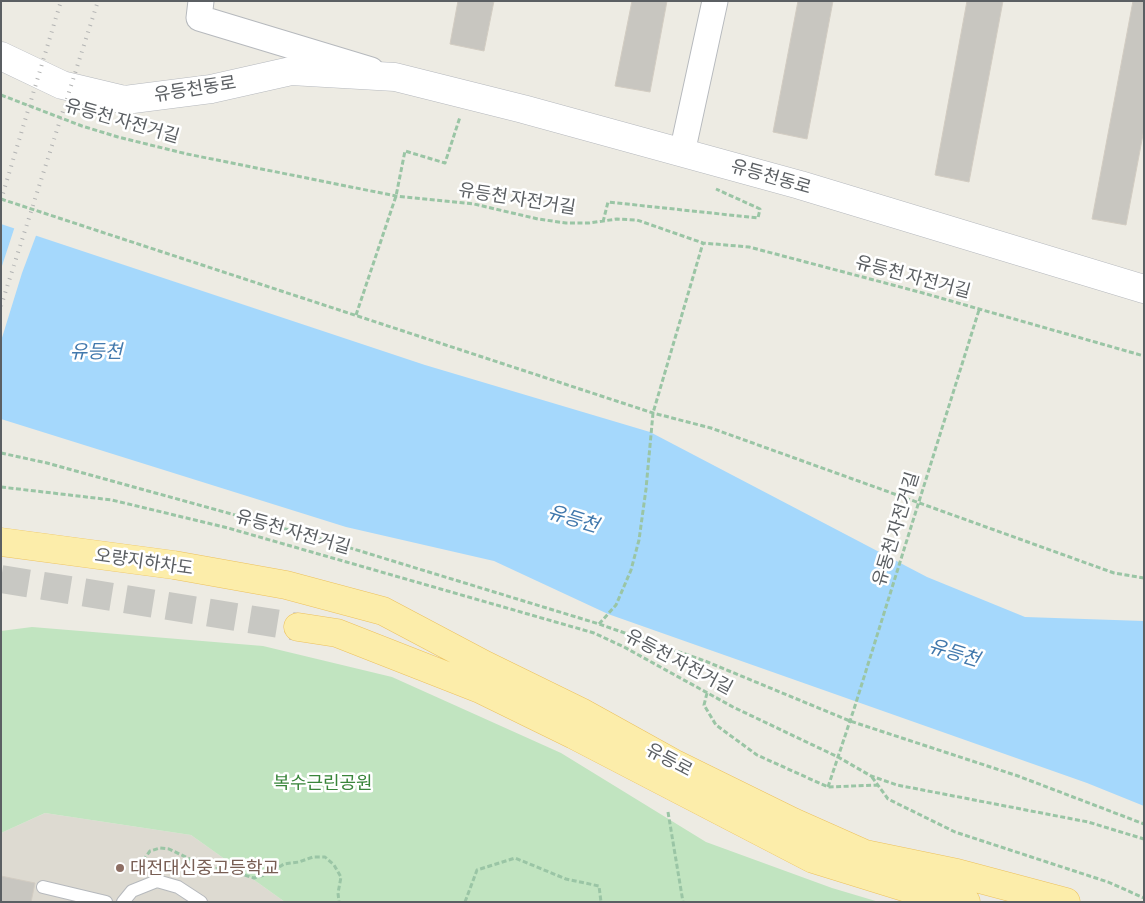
<!DOCTYPE html>
<meta charset="utf-8">
<style>
body{margin:0}
#map{position:relative;width:1145px;height:903px;overflow:hidden;background:#edebe3;font-family:"Asap Condensed",sans-serif}
canvas{display:block}
.frame{position:absolute;inset:0;border:2px solid #5b5f63;pointer-events:none}
</style>
<div id="map">
<canvas width="1145" height="903"></canvas>
<div class="frame"></div>
</div>
<script>
const c = document.querySelector('canvas').getContext('2d');
c.lineJoin = 'round';
function fill(path, color) {
  c.fillStyle = color;
  c.fill(path, 'evenodd');
}
function toPath(rows) {
  const path = new Path2D();
  for (const r of rows) {
    path.moveTo(r[0], r[1]);
    for (let i = 2; i < r.length; i += 2) path.lineTo(r[i], r[i + 1]);
  }
  return path;
}
function trace(path, color, width, dash) {
  c.strokeStyle = color;
  c.lineWidth = width;
  c.lineCap = dash ? 'butt' : 'round';
  c.setLineDash(dash || []);
  c.stroke(path);
}
function write(font, color, halo, rows, align = 'center') {
  c.font = font + ' "Asap Condensed","Noto Sans KR",sans-serif';
  c.lineWidth = 5;
  c.setLineDash([]);
  c.textBaseline = 'middle';
  c.strokeStyle = halo;
  c.fillStyle = color;
  for (const [text, x, y, turn = 0] of rows) {
    c.save();
    c.translate(x, y);
    c.rotate((+turn || 0) * Math.PI / 180);
    c.textAlign = isNaN(turn) ? turn : align;
    if (halo) c.strokeText(text, 0, 0);
    c.fillText(text, 0, 0);
    c.restore();
  }
}
fill(toPath([
 [45,813,191,835,285,902,1,902,1,833]
]), '#dddad1');
fill(toPath([
 [32,627,263,646,392,677,561,753,706,842,832,888,879,902,285,902,191,835,45,813,1,833,1,631]
]), '#c1e4c0');
fill(toPath([
 [1,224,425,365,650,432,927,577,1025,617,1144,621,1144,806,1087,783,608,614,494,561,346,527,1,419]
]), '#a5d8fc');
fill(toPath([
 [15,226,37,233,22,273,1,341,1,269]
]), '#edebe3');
const building = toPath([
 [458,1,494,1,484,51,450,44,458,1],
 [632,1,667,1,650,92,615,86,632,1],
 [798,1,833,1,807,139,773,132,798,1],
 [967,1,1003,1,969,182,935,175,967,1],
 [1133,1,1144,1,1144,129,1126,225,1092,219,1133,1],
 [1,876,35,883,31,902,1,902,1,876]
]);
fill(building, '#c8c6c0');
trace(building, '#d2ccc2', 1);
trace(toPath([
 [1,579,298,627]
]), '#c8c8c3', 28, [28, 14]);
const service = toPath([
 [43,887,106,902],
 [123,902,132,891,157,881,178,887,201,902]
]);
const minor = toPath([
 [201,1,199,18,371,70],
 [682,153,715,1]
]);
const secondary = toPath([
 [1,56,62,85,125,100,211,89,291,71,395,77,523,109,800,185,1144,289]
]);
const primary = toPath([
 [1,542,174,565,286,585,383,611,485,665,581,712,673,763,793,822,865,854,957,873,1066,902],
 [298,627,337,633,480,689,574,735,813,859,910,889,966,902]
]);
trace(service, '#b6b9bd', 14);
trace(minor, '#b6b9bd', 27);
trace(secondary, '#b5b8bd', 29);
trace(primary, '#ecc15e', 29);
trace(toPath([
 [1,95,82,126,118,137,187,154,396,196,474,204,538,219,566,223,589,223,617,219,637,220,703,243,749,247,923,293,1144,356],
 [1,199,653,413,711,428,1114,573,1144,578],
 [603,222,608,202,758,218,760,209,716,189],
 [356,315,396,196,405,151,445,163,460,117],
 [1,453,47,463,311,536,599,624,705,661,850,721,1018,776,1144,824],
 [1,487,112,500,228,528,594,633,624,647,733,707,838,757,871,776,897,785,1088,822,1144,839],
 [599,624,616,605,631,570,639,540,646,489,653,413,703,243],
 [707,693,704,705,716,725,757,755,828,787,878,785],
 [872,777,888,799,955,832,1108,882,1144,898],
 [828,787,854,709,979,310],
 [668,812,683,902],
 [135,873,136,870,150,851,160,848,169,849,211,869,221,868,254,878,268,874,284,864,299,862,313,857,325,857,334,865,341,877,338,893,339,902],
 [465,902,477,870,515,858,566,879,599,886,601,902]
]), '#9ac5a5', 3, [5, 2.5]);
trace(service, '#fff', 12);
trace(minor, '#fff', 25);
trace(secondary, '#fff', 28);
trace(primary, '#fcedaa', 28);
trace(toPath([
 [1,200,61,1],
 [1,306,98,1]
]), '#b2b3b3', 4, [1, 6]);
for (const [x, y, r, color] of [
 [120,868,5,"#8d6e63"]
]) {
  const dot = new Path2D();
  dot.arc(x, y, r, 0, 2 * Math.PI);
  c.fillStyle = color;
  c.fill(dot);
  trace(dot, '#fff', 2);
}
write('18px', '#5b5f63', '#fff', [
 ["유등천동로",195,89,-9],
 ["유등천 자전거길",122,121,16],
 ["유등천동로",771,177,16],
 ["유등천 자전거길",517,199,9],
 ["유등천 자전거길",913,277,15],
 ["유동천 자전거길",896,529,-73],
 ["유등천 자전거길",293,532,16],
 ["오량지하차도",144,562,8],
 ["유등천 자전거길",679,662,28],
 ["유등로",669,760,28]
]);
write('18px', '#39853a', '#fff', [
 ["복수근린공원",323,783]
]);
write('18px', '#785e54', '#fff', [
 ["대전대신중고등학교",130,868]
], 'left');
write('italic 19px', '#4279ad', '#fff', [
 ["유등천",96,352],
 ["유등천",573,519,17],
 ["유등천",954,653,17]
]);
</script>
